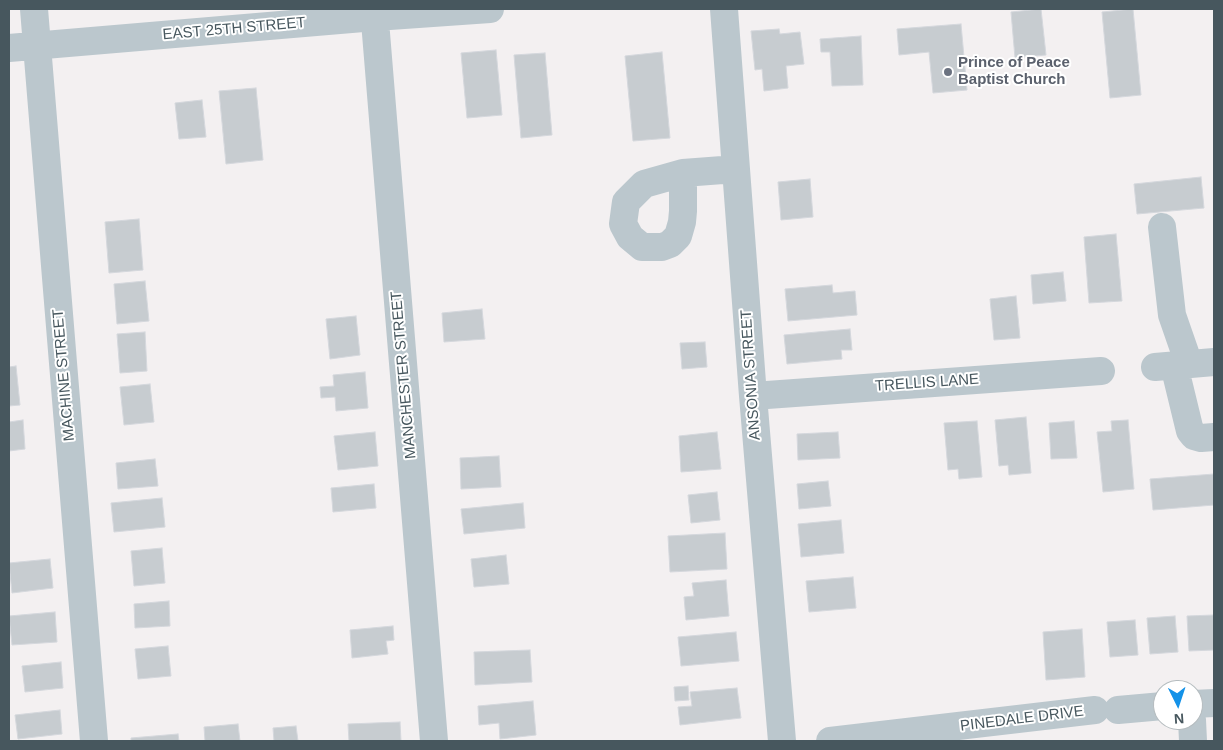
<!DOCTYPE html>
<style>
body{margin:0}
#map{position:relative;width:1223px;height:750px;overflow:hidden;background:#f3f0f1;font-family:Helvetica,sans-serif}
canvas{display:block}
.frame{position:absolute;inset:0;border:10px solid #47575e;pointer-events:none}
.north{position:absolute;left:1153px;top:680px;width:50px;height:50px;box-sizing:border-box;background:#fff;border:1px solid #b5bcbf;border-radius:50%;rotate:176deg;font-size:14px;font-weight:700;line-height:20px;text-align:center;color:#47575e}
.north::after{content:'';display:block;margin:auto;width:18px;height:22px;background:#1492e8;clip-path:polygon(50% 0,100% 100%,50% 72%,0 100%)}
</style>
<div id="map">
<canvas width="1223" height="750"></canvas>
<div class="frame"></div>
<div class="north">N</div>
</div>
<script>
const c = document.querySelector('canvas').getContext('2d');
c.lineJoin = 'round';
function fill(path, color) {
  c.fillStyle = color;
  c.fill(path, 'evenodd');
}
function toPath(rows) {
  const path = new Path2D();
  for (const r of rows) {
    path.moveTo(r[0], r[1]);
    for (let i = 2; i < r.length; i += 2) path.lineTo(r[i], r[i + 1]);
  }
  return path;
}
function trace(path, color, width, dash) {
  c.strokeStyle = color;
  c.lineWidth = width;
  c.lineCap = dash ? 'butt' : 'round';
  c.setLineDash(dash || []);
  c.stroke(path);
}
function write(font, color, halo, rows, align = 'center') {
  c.font = font + ' Helvetica,sans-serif';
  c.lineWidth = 4;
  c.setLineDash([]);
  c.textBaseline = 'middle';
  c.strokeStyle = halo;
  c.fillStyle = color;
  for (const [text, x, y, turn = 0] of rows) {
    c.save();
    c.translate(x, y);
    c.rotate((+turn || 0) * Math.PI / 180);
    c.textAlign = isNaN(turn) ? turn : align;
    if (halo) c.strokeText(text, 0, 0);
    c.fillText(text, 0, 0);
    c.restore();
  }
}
const building = toPath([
 [1041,9,1046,55,1015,58,1011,12,1041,9],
 [1133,9,1141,95,1110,98,1102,12,1133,9],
 [961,24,967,90,933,93,929,52,899,55,897,29,961,24],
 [779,29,780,34,800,32,804,64,786,66,788,88,764,91,762,69,755,70,751,31,779,29],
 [861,36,863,85,832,86,830,52,821,52,820,39,861,36],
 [496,50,502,115,467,118,461,53,496,50],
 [662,52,670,138,633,141,625,56,662,52],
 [545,53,552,135,521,138,514,55,545,53],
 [256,88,263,160,226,164,219,91,256,88],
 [202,100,206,137,179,139,175,103,202,100],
 [1201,177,1204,208,1137,214,1134,184,1201,177],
 [810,179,813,217,781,220,778,182,810,179],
 [139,219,143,270,109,273,105,222,139,219],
 [1116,234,1122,301,1089,303,1084,237,1116,234],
 [1063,272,1066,301,1033,304,1031,275,1063,272],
 [145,281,149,321,117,324,114,284,145,281],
 [832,285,833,293,855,291,857,315,788,321,785,289,832,285],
 [1016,296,1020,338,994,340,990,299,1016,296],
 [482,309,485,339,444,342,442,313,482,309],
 [356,316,360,355,330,359,326,319,356,316],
 [850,329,852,350,841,350,842,359,787,364,784,335,850,329],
 [145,332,147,371,120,373,117,334,145,332],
 [705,342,707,367,682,369,680,343,705,342],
 [16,366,20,405,9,406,9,367,16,366],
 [365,372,368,408,336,411,335,397,321,398,320,387,334,386,333,375,365,372],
 [150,384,154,422,124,425,120,387,150,384],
 [1026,417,1031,473,1009,475,1008,465,999,466,995,420,1026,417],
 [23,420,25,449,9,451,9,422,23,420],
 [1128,420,1134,489,1103,492,1097,432,1112,431,1111,421,1128,420],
 [977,421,982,477,959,479,958,469,948,470,944,423,977,421],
 [1074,421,1077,458,1051,459,1049,423,1074,421],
 [375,432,378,466,338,470,334,436,375,432],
 [717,432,721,469,681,472,679,436,717,432],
 [838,432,840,458,798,460,797,434,838,432],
 [499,456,501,487,461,489,460,458,499,456],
 [155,459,158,486,118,489,116,463,155,459],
 [1214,474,1214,505,1153,510,1150,479,1214,474],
 [828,481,831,506,799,509,797,484,828,481],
 [374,484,376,508,333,512,331,488,374,484],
 [717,492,720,520,691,523,688,495,717,492],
 [162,498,165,527,114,532,111,503,162,498],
 [523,503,525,528,464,534,461,509,523,503],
 [841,520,844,553,801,557,798,524,841,520],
 [725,533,727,569,670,572,668,536,725,533],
 [162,548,165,583,134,586,131,551,162,548],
 [506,555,509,584,474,587,471,559,506,555],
 [50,559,53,588,12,593,9,563,50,559],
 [853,577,856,608,809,612,806,581,853,577],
 [726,580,729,616,686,620,684,597,694,596,692,583,726,580],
 [169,601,170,626,135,628,134,604,169,601],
 [55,612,57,642,12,645,9,616,55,612],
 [1214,615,1214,650,1189,651,1187,616,1214,615],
 [1175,616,1178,652,1150,654,1147,618,1175,616],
 [1135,620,1138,655,1110,657,1107,622,1135,620],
 [393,626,394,640,386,641,388,654,352,658,350,630,393,626],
 [1082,629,1085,677,1046,680,1043,632,1082,629],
 [736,632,739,661,681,666,678,637,736,632],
 [168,646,171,676,138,679,135,649,168,646],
 [530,650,532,682,475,685,474,652,530,650],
 [61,662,63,688,25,692,22,666,61,662],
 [688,686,689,700,675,701,674,687,688,686],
 [737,688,741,718,680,725,678,707,692,706,690,692,737,688],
 [533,701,536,735,500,739,499,723,479,725,478,706,533,701],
 [60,710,62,734,18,739,15,715,60,710],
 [400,722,401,741,349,741,348,724,400,722],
 [238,724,240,741,205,741,204,727,238,724],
 [296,726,298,741,274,741,273,728,296,726],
 [178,734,179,741,131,741,131,738,178,734]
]);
fill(building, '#c7ccd0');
trace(building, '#d4d7dc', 1);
trace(toPath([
 [34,9,94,741],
 [374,9,434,741],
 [724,9,753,396,782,741],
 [9,48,375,17,490,9],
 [683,173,683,211,682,222,678,236,670,244,662,247,642,247,630,237,623,224,626,202,644,184,683,173,736,169],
 [1162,227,1172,315,1189,364],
 [1174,365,1190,431,1194,436,1201,438,1214,437],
 [1155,367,1214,362],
 [753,396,1101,371],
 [1193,704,1214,703],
 [1118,710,1163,706],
 [1192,720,1193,741],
 [830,741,1095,710]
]), '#bbc7cd', 28);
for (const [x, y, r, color] of [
 [948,72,5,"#6b7280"]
]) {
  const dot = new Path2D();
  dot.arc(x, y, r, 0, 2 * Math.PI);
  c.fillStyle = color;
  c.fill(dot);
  trace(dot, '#fff', 2);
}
write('15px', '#47575e', '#fff', [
 ["EAST 25TH STREET",234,29,-5],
 ["MACHINE STREET",64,375,-95],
 ["MANCHESTER STREET",404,375,-95],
 ["ANSONIA STREET",751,375,-94],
 ["TRELLIS LANE",927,383,-4],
 ["PINEDALE DRIVE",1022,719,-7]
]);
write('bold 15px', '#5b616d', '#fff', [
 ["Prince of Peace",958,63],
 ["Baptist Church",958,80]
], 'left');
</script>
